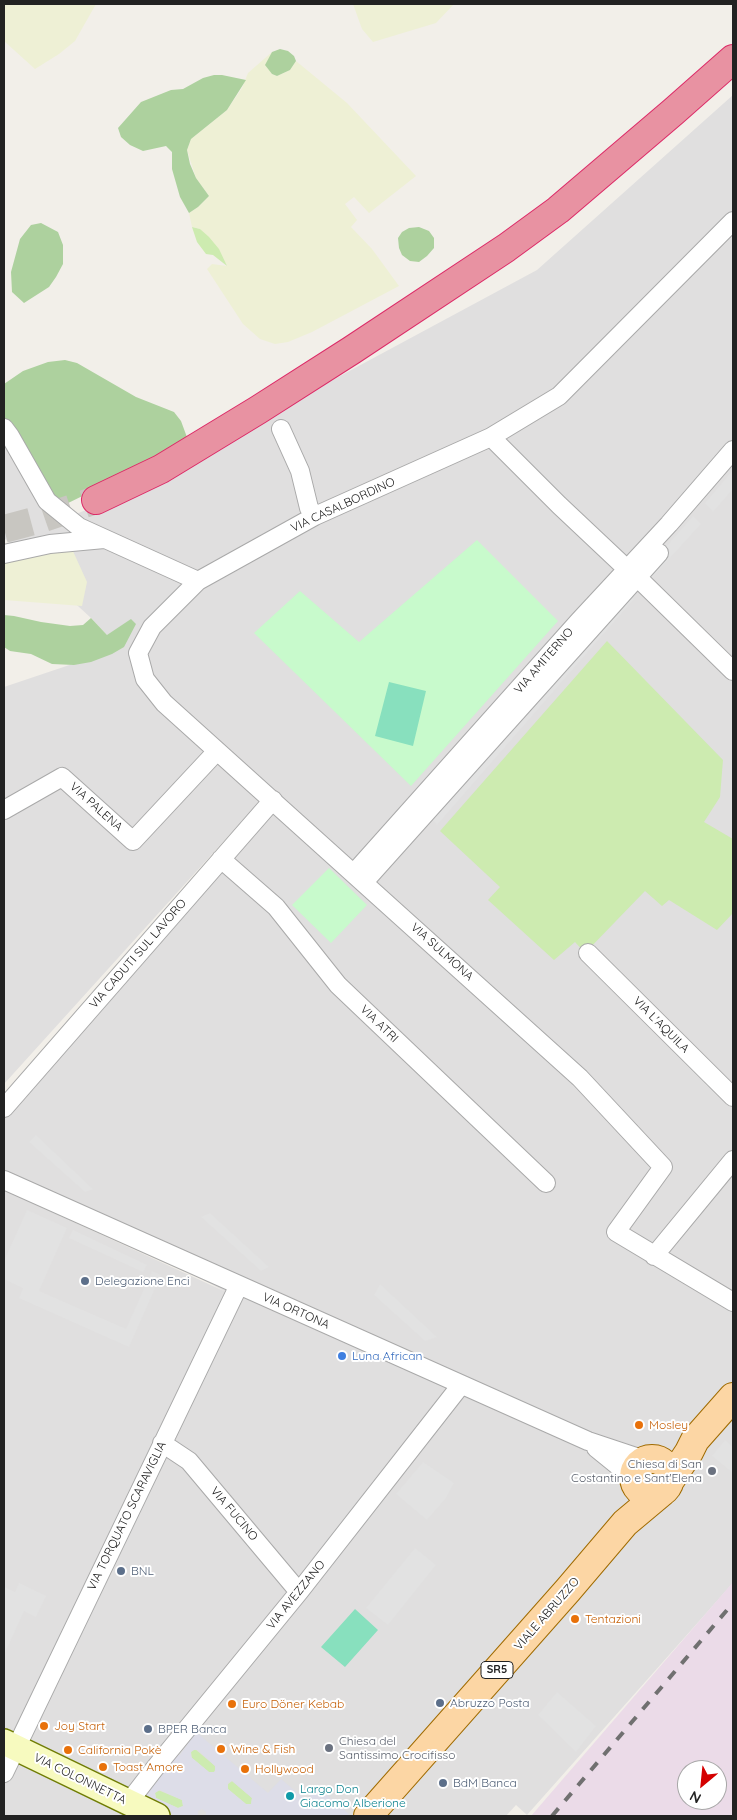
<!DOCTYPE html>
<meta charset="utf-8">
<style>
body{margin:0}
#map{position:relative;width:737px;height:1820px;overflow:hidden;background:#f2efe9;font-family:Quicksand,sans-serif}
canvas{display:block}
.frame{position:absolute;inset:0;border:5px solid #222;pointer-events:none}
.north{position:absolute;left:677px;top:1760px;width:50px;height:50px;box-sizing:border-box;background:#fff;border:1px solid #a7a7a7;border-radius:50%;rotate:208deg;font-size:14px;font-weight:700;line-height:20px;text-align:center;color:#222}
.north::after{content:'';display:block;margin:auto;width:18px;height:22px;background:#d40000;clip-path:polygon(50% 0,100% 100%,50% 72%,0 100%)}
</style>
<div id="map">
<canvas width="737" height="1820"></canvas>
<div class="frame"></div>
<div class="north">N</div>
</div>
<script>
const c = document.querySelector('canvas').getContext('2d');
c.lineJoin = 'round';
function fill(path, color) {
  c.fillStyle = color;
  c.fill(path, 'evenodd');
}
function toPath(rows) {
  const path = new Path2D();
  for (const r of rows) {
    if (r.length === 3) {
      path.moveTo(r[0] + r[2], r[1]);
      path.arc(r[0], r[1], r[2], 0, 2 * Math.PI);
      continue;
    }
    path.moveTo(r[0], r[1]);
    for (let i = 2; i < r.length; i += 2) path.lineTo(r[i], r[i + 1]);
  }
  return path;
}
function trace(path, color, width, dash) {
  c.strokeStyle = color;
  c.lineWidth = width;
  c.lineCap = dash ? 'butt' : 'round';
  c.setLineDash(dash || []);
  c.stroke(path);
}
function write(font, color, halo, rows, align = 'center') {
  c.font = font + ' Quicksand,sans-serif';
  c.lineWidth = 4;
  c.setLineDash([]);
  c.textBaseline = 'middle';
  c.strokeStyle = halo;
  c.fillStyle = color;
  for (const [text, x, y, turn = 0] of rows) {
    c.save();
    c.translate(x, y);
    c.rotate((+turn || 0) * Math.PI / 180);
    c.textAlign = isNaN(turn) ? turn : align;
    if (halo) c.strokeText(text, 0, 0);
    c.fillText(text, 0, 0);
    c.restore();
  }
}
fill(toPath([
 [733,95,733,1583,527,1815,516,1805,506,1816,4,1816,4,1190,226,1292,4,1174,4,1111,251,811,4,1084,4,687,123,647,107,635,91,618,4,538,4,443,34,493,61,520,106,502,537,270]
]), '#e0dfdf');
fill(toPath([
 [733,1582,733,1816,531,1816],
 [687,1770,717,1770,717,1800,687,1800]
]), '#ebdbe8');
fill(toPath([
 [4,4,96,4,75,41,59,54,35,69,4,41],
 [353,4,454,4,436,23,373,42,362,29],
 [272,52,266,65,272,74,277,76,290,70,296,61,347,103,416,176,369,213,354,197,345,204,357,220,351,227,372,249,399,286,312,332,288,342,275,344,260,339,243,324,207,269,212,264,227,266,200,229,192,227,189,213,198,207,209,196,196,178,187,150,191,139,227,110,242,88,248,73],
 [72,549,87,582,82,606,4,600,4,558]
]), '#eef0d5');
fill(toPath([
 [192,227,200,229,209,237,219,249,227,266,213,255,206,254,197,242],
 [607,641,723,760,720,797,704,822,733,839,733,913,717,930,669,900,662,906,645,891,585,953,575,942,554,960,488,900,500,887,440,831],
 [195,1749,215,1766,216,1769,213,1773,209,1772,192,1758,191,1752],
 [232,1781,252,1798,251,1804,246,1804,228,1789,227,1785],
 [158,1790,182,1800,183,1806,178,1808,156,1798,155,1793]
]), '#cdebb0');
fill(toPath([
 [280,49,288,51,294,56,296,61,290,70,277,76,272,74,265,65,272,52],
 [214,75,222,75,246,80,227,110,191,139,187,150,190,164,196,178,209,196,198,207,189,213,180,197,172,169,172,152,166,146,143,151,130,145,121,137,118,128,141,102,171,90,183,89,203,78],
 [41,223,58,232,63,245,63,264,56,277,49,287,24,303,12,292,11,272,20,239,31,225],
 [419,227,429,231,434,238,434,248,427,256,419,262,410,261,402,255,399,248,398,238,402,232,409,228],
 [65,360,77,363,136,397,174,412,181,421,188,440,107,484,60,507,10,426,4,418,4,384,23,371,48,362],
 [4,615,14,616,41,622,70,626,83,625,91,618,107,635,131,619,136,624,124,647,112,654,91,662,74,665,52,664,31,654,10,651,4,647]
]), '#add19e');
fill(toPath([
 [477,540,558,621,411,786,254,633,300,591,359,642],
 [329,868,367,905,331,943,292,905]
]), '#c8facc');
fill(toPath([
 [389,682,426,691,413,746,375,736],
 [355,1609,378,1630,345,1667,321,1647]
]), '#88e0be');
fill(toPath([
 [733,470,733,489,713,512,705,503],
 [693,516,701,524,649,581,643,573],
 [626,592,634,599,437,825,430,817],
 [36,1135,93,1189,85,1192,29,1142],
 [27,1210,67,1228,39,1291,126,1329,152,1271,161,1275,129,1347,19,1298,23,1288,4,1279,4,1261],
 [210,1213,269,1267,261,1271,201,1217],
 [73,1230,147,1265,143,1272,69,1238],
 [380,1284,437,1337,425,1341,374,1295],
 [725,1440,733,1447,733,1473,712,1456],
 [423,1462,454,1483,446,1498,427,1520,396,1494],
 [415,1548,436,1565,388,1625,366,1608],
 [19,1583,46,1596,36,1617,24,1611,4,1655,4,1587,15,1592],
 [557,1692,596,1726,576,1752,538,1715]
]), '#e2e2e2');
fill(toPath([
 [196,1732,268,1793,281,1779,306,1800,318,1787,349,1814,347,1816,206,1816,206,1812,202,1809,198,1811,198,1816,177,1816,144,1801,169,1754,180,1755],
 [194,1750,198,1750,215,1766,215,1772,209,1772,191,1757,191,1752],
 [232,1781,252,1798,251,1804,246,1804,228,1789,228,1783],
 [160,1790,182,1800,183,1806,178,1808,156,1798,155,1793]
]), '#dddde8');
trace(toPath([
 [4,529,41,519,96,500]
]), '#c8c6c1', 28, [28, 14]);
const street = toPath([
 [4,428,10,436,47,501,79,527,198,581],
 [281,429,300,471,309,508,315,516],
 [491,437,559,396,733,221],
 [4,554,50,544,104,539],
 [628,570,559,505,491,437,315,516,198,581,152,627,138,653,145,679,164,703,580,1078,663,1167,616,1232,733,1302],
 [638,578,733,671],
 [4,810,62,777,133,841,217,751],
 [221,859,276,907,338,985,546,1183],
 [354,873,579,621,669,524,733,450],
 [364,882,659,553],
 [588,953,733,1097],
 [4,1108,273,800],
 [4,1180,588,1441,645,1460],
 [654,1256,733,1160],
 [162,1443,189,1461,299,1592],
 [596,1448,633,1478],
 [4,1773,239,1285],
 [128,1803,155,1768,299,1592,461,1385]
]);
const secondary = toPath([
 [4,1742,157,1816]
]);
const primary = toPath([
 [652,1477,18],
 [669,1482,689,1452,695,1440,733,1397],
 [368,1816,568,1590,625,1523,662,1492]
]);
const highway = toPath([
 [96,500,161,469,258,410,352,350,506,248,558,210,673,112,733,59]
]);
trace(street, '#a9a9a9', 20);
trace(secondary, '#707d05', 28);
trace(primary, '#a06b00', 30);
trace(highway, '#dc2a67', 30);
trace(street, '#fff', 18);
trace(secondary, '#f7fabf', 25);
trace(primary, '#fcd6a4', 28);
trace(highway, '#e892a2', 28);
trace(toPath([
 [552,1816,733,1603]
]), '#707070', 4, [10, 10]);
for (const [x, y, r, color] of [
 [85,1281,5,"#5c6f8a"],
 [342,1356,5,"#3f7fe0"],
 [639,1425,5,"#e8710a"],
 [712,1471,5,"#6b7280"],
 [121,1571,5,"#5c6f8a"],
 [575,1619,5,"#e8710a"],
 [440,1703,5,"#5c6f8a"],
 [232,1704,5,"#e8710a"],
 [44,1726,5,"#e8710a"],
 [148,1729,5,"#5c6f8a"],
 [329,1748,5,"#6b7280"],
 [221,1749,5,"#e8710a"],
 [68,1750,5,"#e8710a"],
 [103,1767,5,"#e8710a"],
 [245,1769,5,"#e8710a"],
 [443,1783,5,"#5c6f8a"],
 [290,1796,5,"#0f9aa8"]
]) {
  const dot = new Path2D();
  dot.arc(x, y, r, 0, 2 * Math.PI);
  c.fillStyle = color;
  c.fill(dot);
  trace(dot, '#fff', 2);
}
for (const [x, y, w] of [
 [497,1670,32]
]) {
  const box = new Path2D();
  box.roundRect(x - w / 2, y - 8.5, w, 17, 4);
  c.fillStyle = '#fff';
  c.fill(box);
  trace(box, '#222', 1);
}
write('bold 11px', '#222', null, [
 ["SR5",497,1670]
]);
write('12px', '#222', '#fff', [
 ["VIA CASALBORDINO",343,505,-25],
 ["VIA AMITERNO",544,661,-49],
 ["VIA PALENA",96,807,42],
 ["VIA SULMONA",442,952,42],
 ["VIA CADUTI SUL LAVORO",138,954,-49],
 ["VIA ATRI",379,1024,44],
 ["VIA L'AQUILA",661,1025,45],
 ["VIA ORTONA",296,1311,24],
 ["VIA FUCINO",234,1514,50],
 ["VIA TORQUATO SCARAVIGLIA",127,1516,-64],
 ["VIA AVEZZANO",296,1595,-51],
 ["VIALE ABRUZZO",547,1614,-49],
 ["VIA COLONNETTA",80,1779,26]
]);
write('12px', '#4e5e75', '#fff', [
 ["Delegazione Enci",95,1281],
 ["BNL",131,1571],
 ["Abruzzo Posta",450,1703],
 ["BPER Banca",158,1729],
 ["BdM Banca",453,1783]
], 'left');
write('12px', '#366cbe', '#fff', [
 ["Luna African",352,1356]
], 'left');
write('12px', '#c56008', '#fff', [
 ["Mosley",649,1425],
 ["Tentazioni",585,1619],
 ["Euro Döner Kebab",242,1704],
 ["Joy Start",54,1726],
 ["Wine & Fish",231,1749],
 ["California Pokè",78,1750],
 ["Toast Amore",113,1767],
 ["Hollywood",255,1769]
], 'left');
write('12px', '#5b616d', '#fff', [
 ["Chiesa di San",702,1464],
 ["Costantino e Sant'Elena",702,1478],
 ["Chiesa del",339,1741,"left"],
 ["Santissimo Crocifisso",339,1755,"left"]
], 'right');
write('12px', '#0d838f', '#fff', [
 ["Largo Don",300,1789],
 ["Giacomo Alberione",300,1803]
], 'left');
</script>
